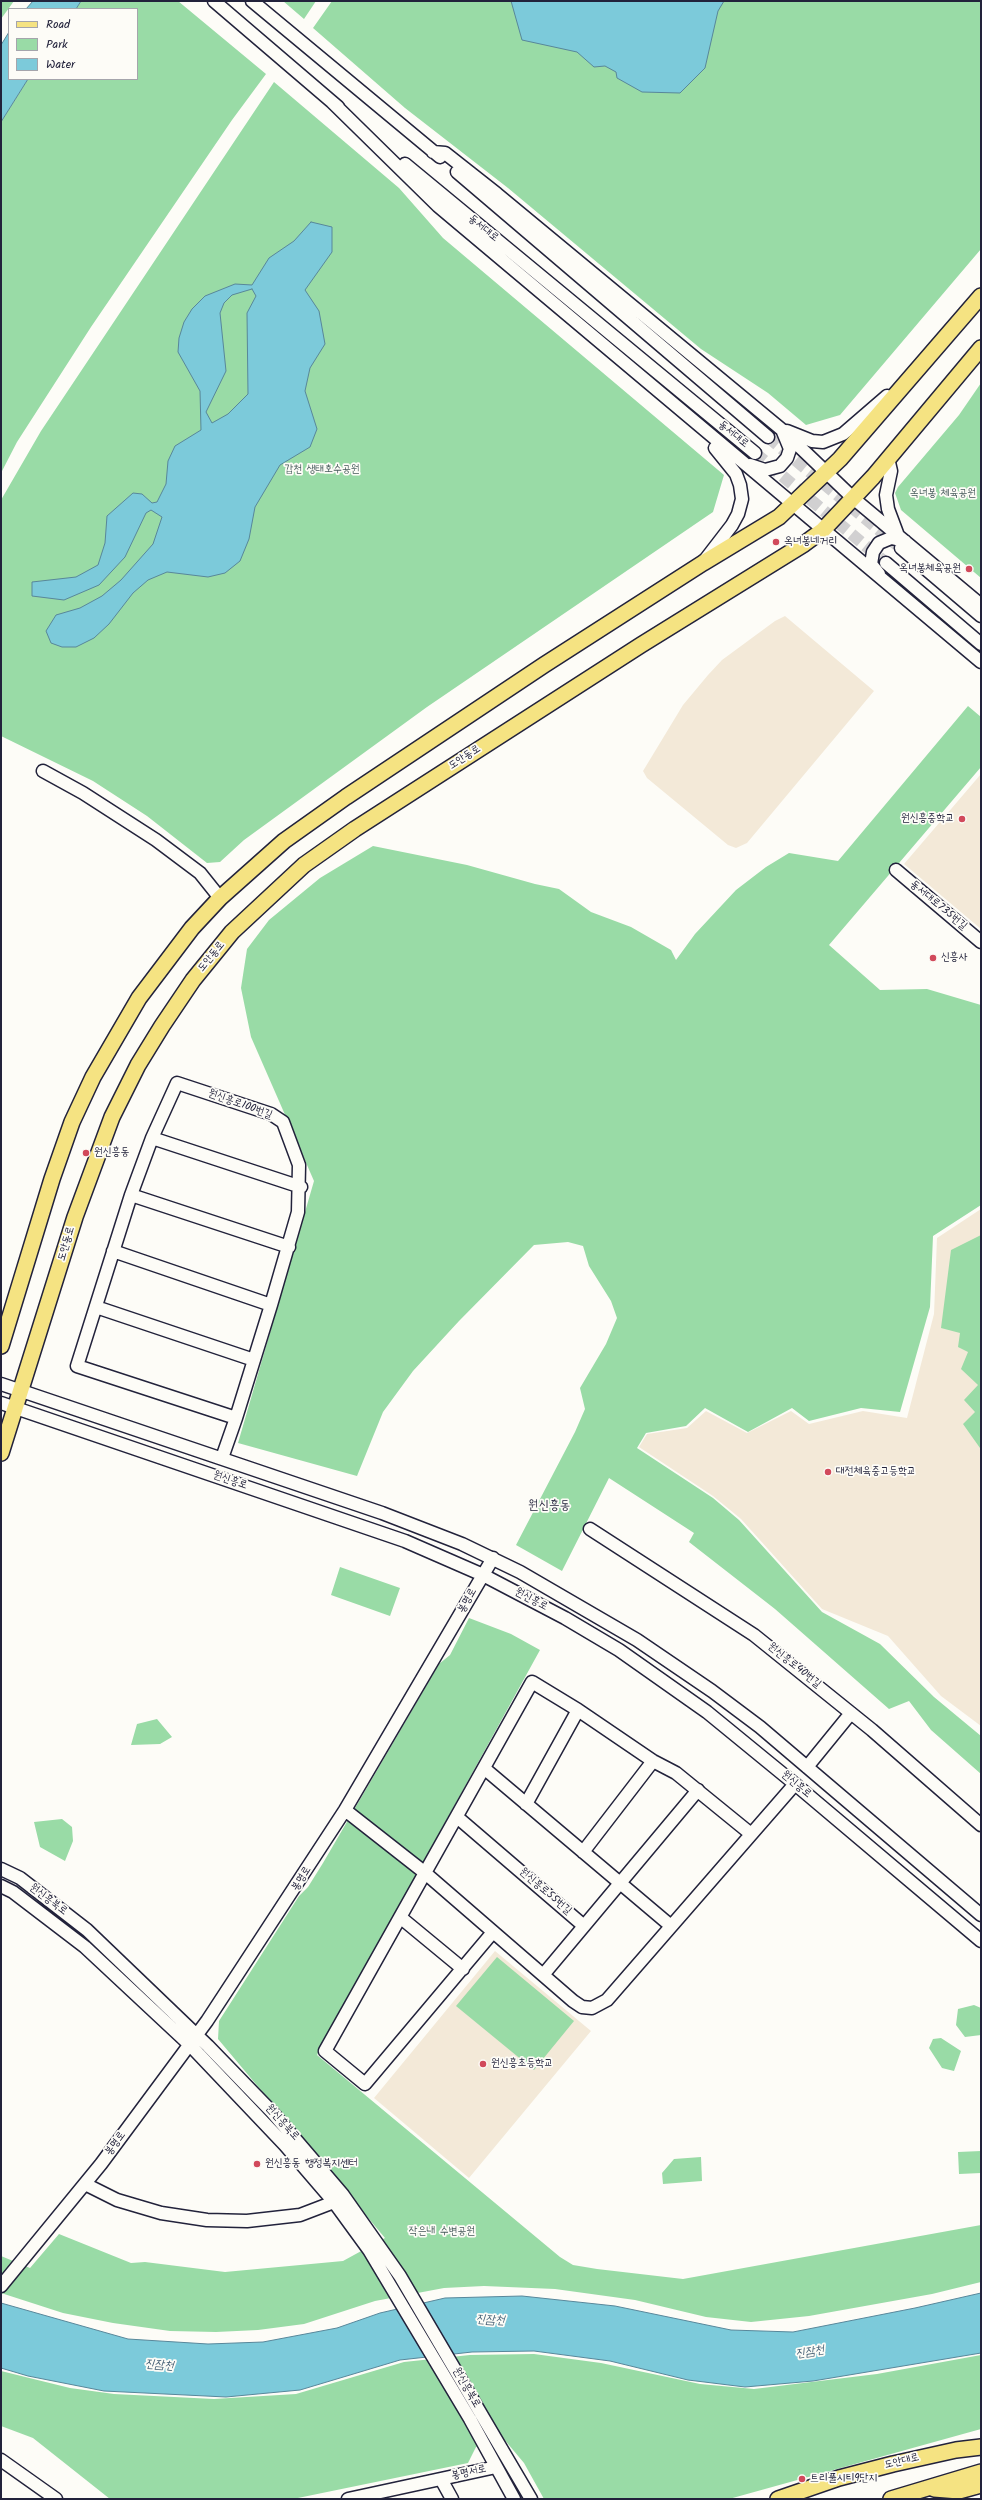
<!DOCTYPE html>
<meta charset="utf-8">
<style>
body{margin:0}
#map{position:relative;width:982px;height:2500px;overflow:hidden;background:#fdfcf7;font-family:Kalam,sans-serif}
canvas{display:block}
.frame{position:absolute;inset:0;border:2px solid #22223b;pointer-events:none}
.legend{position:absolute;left:8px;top:8px;width:130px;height:72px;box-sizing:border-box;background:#fdfcf7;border:1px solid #a5a5ac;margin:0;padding:5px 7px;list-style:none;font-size:12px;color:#22223b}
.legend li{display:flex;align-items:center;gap:8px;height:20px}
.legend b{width:20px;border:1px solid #a5a5ac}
</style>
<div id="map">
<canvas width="982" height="2500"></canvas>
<div class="frame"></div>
<ul class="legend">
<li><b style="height:5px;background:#f5e382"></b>Road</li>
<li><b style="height:11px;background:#99dba6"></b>Park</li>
<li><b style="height:11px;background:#7ccada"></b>Water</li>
</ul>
</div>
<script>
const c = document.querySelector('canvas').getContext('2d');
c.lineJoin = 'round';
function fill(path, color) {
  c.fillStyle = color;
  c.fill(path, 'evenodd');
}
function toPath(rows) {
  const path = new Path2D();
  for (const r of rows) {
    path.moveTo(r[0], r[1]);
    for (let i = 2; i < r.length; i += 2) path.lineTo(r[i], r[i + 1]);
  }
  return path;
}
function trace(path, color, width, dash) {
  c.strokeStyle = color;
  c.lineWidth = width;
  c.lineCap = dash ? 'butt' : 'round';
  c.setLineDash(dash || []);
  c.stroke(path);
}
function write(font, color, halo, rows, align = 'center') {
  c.font = font + ' Kalam,"Poor Story",sans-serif';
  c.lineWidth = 3.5;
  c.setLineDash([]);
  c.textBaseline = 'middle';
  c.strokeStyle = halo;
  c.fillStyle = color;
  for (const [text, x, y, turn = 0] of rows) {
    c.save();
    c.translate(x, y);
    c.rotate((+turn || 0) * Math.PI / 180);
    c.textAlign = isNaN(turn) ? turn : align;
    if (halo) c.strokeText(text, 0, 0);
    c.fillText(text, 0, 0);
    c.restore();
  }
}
fill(toPath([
 [785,616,874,691,747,843,736,848,728,845,647,778,643,771,683,705,708,675,722,660,775,621],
 [981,774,981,929,904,864],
 [981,1209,981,1726,941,1696,888,1636,822,1609,741,1519,713,1496,639,1447,647,1434,687,1428,706,1411,747,1433,791,1411,809,1424,863,1411,907,1418,934,1314,937,1238],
 [495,1951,591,2031,469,2178,374,2098]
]), '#f3e9d8');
fill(toPath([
 [1,1,14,1,1,19],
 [81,1,178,1,266,74,232,120,91,327,17,442,1,473,1,122,28,79,137,79,137,9,76,9],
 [283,1,316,1,304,19],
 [332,1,981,1,981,249,840,415,806,425,768,393,701,349,508,188,405,108,313,28],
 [274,82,399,188,443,238,724,475,713,512,427,707,244,840,220,862,207,863,147,816,93,781,1,736,1,500,41,431],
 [981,383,981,578,901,510,895,493,898,487,959,415],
 [968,706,981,717,981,767,829,945,880,990,927,989,981,1005,981,1205,933,1236,930,1307,900,1412,861,1408,809,1421,792,1408,748,1432,705,1408,686,1426,646,1433,637,1448,713,1498,739,1520,822,1612,880,1644,934,1697,981,1736,981,1774,931,1730,909,1701,889,1709,775,1609,689,1542,694,1533,609,1478,562,1571,516,1545,575,1432,585,1409,580,1388,606,1344,617,1318,611,1301,589,1266,583,1246,568,1242,534,1245,459,1321,413,1371,383,1412,357,1476,238,1443,314,1181,251,1037,241,988,247,949,269,920,320,878,373,846,467,865,535,884,559,889,591,912,631,927,671,950,676,960,695,934,736,890,766,867,789,853,838,861],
 [981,1235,981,1447,980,1448,963,1424,975,1412,964,1400,978,1385,961,1369,968,1352,958,1347,960,1333,941,1328,951,1250],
 [340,1567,400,1588,390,1616,331,1595],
 [469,1618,511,1634,540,1650,317,2055,560,2257,573,2265,597,2269,683,2279,981,2225,981,2282,932,2294,809,2316,751,2322,706,2317,635,2300,555,2289,484,2286,444,2288,375,2301,304,2324,258,2330,216,2332,170,2331,113,2323,63,2313,1,2293,1,2256,30,2268,59,2234,131,2263,145,2262,225,2272,343,2261,385,2238,218,2039,219,2021,299,1896,308,1887,323,1863,439,1664,450,1655],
 [157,1719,172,1737,160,1744,131,1745,137,1724],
 [62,1819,72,1827,73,1841,65,1861,40,1847,34,1822],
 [497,1957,574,2021,534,2070,456,2006],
 [974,2005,981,2008,981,2035,965,2037,956,2025,958,2009],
 [941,2038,961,2051,954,2071,942,2068,929,2048,933,2039],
 [981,2151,981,2173,959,2174,958,2152],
 [701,2157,702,2181,663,2184,662,2173,674,2159],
 [534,2354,601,2363,700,2384,754,2389,877,2374,981,2355,981,2429,729,2499,544,2499,524,2463,503,2438,476,2447,468,2463,293,2499,110,2499,33,2438,1,2426,1,2371,70,2388,114,2394,214,2399,296,2394,404,2362,470,2355]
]), '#99dba6');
const water = toPath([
 [33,1,81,1,76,9,26,9,33,1],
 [511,1,724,1,718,11,705,68,680,93,642,92,617,78,616,72,605,66,594,67,577,52,522,40,511,1],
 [9,32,9,79,28,79,1,122,1,45,9,32],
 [311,222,332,227,332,252,305,290,319,311,325,344,310,368,305,391,317,429,310,447,280,465,255,507,249,539,240,561,225,573,208,577,167,572,148,580,133,593,109,624,94,638,76,647,62,647,51,643,46,631,56,615,80,608,102,596,121,580,153,544,162,517,151,510,146,513,125,557,99,585,64,600,32,596,32,582,76,577,98,565,105,543,107,516,133,493,142,494,152,503,157,502,166,484,168,461,175,446,201,430,200,391,178,352,179,338,184,322,192,309,205,296,235,284,252,285,269,258,294,241,311,222],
 [252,289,256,296,247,313,248,394,228,414,212,423,206,412,226,371,220,313,224,303,232,295,252,289],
 [981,2293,981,2353,813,2381,745,2387,688,2380,610,2361,534,2351,472,2352,400,2360,300,2390,226,2397,104,2391,28,2376,1,2368,1,2303,128,2339,208,2344,263,2342,337,2328,380,2313,445,2298,522,2296,615,2306,731,2330,793,2332,915,2308,981,2293]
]);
fill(water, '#7ccada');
trace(water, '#58879a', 1);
trace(toPath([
 [768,437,897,545],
 [755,453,886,563]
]), '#d1d0d1', 12, [12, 6]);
const minor = toPath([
 [214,1,338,107],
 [252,1,440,157],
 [332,102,438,206,981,662],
 [433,152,445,153,497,194,781,429,853,498,981,605],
 [405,164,755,453],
 [457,172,768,437],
 [787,431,812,441,823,442,843,434,887,396],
 [888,458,891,471,886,495,888,509,897,533],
 [750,465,765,470,780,466,787,458,790,449,783,432],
 [901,548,981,616],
 [705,560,732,525,738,514,742,499,740,485,736,474,715,448],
 [886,563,981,644],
 [879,574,871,564,873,552,879,543,891,538,905,541],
 [43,771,83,793,156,840,200,873,220,898],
 [896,870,981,942],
 [152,1138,301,1187],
 [131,1195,289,1247],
 [113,1251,271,1305],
 [96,1307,254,1360],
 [1,1384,382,1513,462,1544,520,1572,637,1640,712,1691,760,1727,981,1915],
 [1,1403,405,1541,483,1575,565,1618,619,1650,707,1712,795,1784,981,1941],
 [222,1458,236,1418,271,1305,298,1212,299,1165,283,1122,271,1114,177,1083,152,1138,131,1195,77,1366,236,1418],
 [590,1529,754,1635,872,1730,981,1825],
 [807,1767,851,1713],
 [485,1769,671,1926],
 [526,1804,578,1710],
 [345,1810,424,1872,573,2001,582,2007,592,2008,607,2000,795,1784],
 [457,1817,584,1926],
 [583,1852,653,1761],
 [1,1869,20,1878,87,1930,208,2046,272,2112,343,2195,400,2276,531,2499],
 [1,1886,13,1892,85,1947,190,2045,285,2145,334,2202,369,2250,470,2419,514,2499],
 [400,1917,463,1969],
 [493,1932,365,2084,325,2051,532,1682,578,1710,653,1761,676,1773,751,1834],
 [543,1975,698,1790],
 [85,2184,117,2200,161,2213,207,2220,247,2221,300,2215,334,2202],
 [1,2286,101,2164,207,2021,345,1810,493,1558],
 [1,2460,56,2499],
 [441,2479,452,2499],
 [348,2499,496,2467]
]);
const major = toPath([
 [1,1346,52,1179,72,1122,93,1077,139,998,192,928,220,898,284,841,346,797,544,665,703,563,779,517,840,459,981,296],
 [1,1453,75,1217,112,1117,138,1065,162,1026,193,980,232,932,304,865,355,829,641,645,804,544,823,530,873,477,981,348],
 [934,2489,959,2491,981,2485],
 [778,2499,839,2478,893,2464,956,2450,981,2447],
 [891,2499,981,2472]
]);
trace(minor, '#22223b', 15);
trace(major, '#22223b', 18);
trace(minor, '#fdfcf7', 12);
trace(major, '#f5e382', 15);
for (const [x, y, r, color] of [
 [776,542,4,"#d1495b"],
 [969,569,4,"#d1495b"],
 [962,819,4,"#d1495b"],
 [933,958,4,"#d1495b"],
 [86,1153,4,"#d1495b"],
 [828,1472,4,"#d1495b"],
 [483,2064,4,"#d1495b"],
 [257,2164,4,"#d1495b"],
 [802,2479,4,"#d1495b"]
]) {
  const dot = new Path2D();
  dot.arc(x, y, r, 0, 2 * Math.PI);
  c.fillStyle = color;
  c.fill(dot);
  trace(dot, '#fdfcf7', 1.5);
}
write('11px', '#22223b', '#fdfcf7', [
 ["동서대로",483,229,39],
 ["동서대로",733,435,39],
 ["도안동로",465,758,-33],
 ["동서대로735번길",938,906,40],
 ["도안동로",212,957,-51],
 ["원신흥로100번길",240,1105,20],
 ["도안동로",67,1244,-74],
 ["원신흥로",230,1481,19],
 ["원신흥로",531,1600,28],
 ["봉명로",468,1601,-60],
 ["원신흥로40번길",794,1666,39],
 ["원신흥로",796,1785,40],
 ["봉명로",302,1879,-58],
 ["원신흥로55번길",545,1892,41],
 ["원신흥북로",48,1900,37],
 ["원신흥북로",282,2123,48],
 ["봉명로",116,2144,-53],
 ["원신흥북로",466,2388,60],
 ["도안대로",902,2462,-14],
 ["봉명서로",469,2473,-12]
]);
write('11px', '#465a5b', '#fdfcf7', [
 ["갑천 생태호수공원",322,470],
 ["옥녀봉 체육공원",943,494],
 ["작은내 수변공원",442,2232]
]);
write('11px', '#22223b', '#fdfcf7', [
 ["옥녀봉네거리",784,542],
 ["옥녀봉체육공원",961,569,"right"],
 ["원신흥중학교",954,819,"right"],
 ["신흥사",941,958],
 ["원신흥동",94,1153],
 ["대전체육중고등학교",836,1472],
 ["원신흥초등학교",491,2064],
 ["원신흥동 행정복지센터",265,2164],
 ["트리풀시티9단지",810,2479]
], 'left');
write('italic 12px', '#425d73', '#fdfcf7', [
 ["진잠천",490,2321,4],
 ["진잠천",810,2353,-9],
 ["진잠천",159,2366,5]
]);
write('13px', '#22223b', '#fdfcf7', [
 ["원신흥동",549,1507]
]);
</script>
